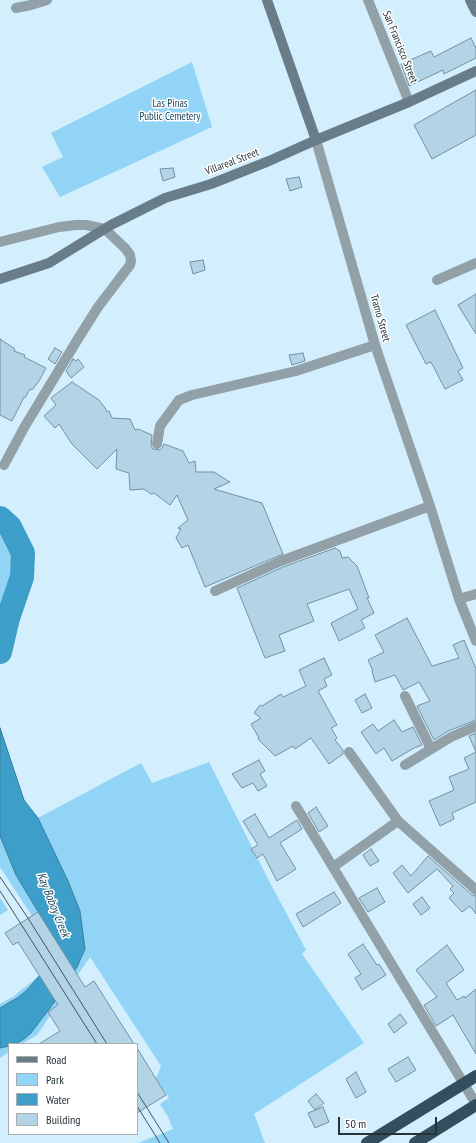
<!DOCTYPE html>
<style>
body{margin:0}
#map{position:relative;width:476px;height:1143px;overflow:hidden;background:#d3eefd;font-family:"PT Sans Narrow",sans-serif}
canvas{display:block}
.legend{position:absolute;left:8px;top:1043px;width:130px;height:92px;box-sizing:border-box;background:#fff;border:1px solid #a8adb0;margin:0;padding:5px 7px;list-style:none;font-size:12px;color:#26333a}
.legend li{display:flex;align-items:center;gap:8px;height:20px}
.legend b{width:20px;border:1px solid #a8adb0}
.scale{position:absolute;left:338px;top:1117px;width:99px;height:18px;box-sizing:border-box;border:2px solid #26333a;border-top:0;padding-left:5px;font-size:12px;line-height:14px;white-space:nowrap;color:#26333a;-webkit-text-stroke:3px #fff;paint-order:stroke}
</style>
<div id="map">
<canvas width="476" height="1143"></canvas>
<ul class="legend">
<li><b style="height:5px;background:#687d88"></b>Road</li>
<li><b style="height:11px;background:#91d4f5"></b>Park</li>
<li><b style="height:11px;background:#3d9ec9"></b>Water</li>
<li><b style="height:11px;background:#b3d4e6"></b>Building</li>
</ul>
<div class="scale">50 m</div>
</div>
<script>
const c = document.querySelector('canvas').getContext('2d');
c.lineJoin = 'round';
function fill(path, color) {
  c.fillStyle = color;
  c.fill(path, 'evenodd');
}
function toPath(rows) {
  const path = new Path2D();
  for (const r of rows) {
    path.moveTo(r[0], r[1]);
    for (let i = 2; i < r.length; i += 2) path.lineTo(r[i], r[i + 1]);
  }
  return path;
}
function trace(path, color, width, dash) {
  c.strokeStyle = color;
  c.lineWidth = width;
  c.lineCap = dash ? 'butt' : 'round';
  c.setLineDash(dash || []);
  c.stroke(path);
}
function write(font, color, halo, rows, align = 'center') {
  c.font = font + ' "PT Sans Narrow",sans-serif';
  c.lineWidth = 3;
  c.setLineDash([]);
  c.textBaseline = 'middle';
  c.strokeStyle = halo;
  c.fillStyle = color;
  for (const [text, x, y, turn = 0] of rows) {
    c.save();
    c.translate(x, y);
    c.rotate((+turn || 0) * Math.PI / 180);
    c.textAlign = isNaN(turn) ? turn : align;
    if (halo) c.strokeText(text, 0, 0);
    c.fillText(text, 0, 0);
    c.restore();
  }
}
fill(toPath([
 [192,62,212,127,60,197,42,167,63,157,51,133],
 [0,531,6,537,12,549,14,561,0,619],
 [209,762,268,879,306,950,302,954,364,1043,254,1114,265,1143,138,1143,173,1129,168,1117,160,1104,169,1098,156,1079,161,1066,90,957,37,1035,22,1044,15,1044,31,1033,42,1019,77,967,85,949,80,911,68,881,38,818,141,763,152,783],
 [0,836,16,875,37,912,32,916,0,867],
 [0,898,8,910,0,915],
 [41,974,26,991,17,998,0,1008,0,1004,14,996],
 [9,1046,9,1052,0,1058,0,1048]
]), '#91d4f5');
const water = toPath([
 [0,728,24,800,38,818,68,881,80,911,85,949,77,967,53,1004,31,1033,24,1039,17,1043,9,1044,9,1046,0,1048,0,1008,17,998,26,991,41,974,47,927,16,875,0,836,0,728]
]);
fill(water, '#3d9ec9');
trace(water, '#367e9e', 1);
trace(toPath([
 [0,518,10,527,23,553,22,577,8,618,0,652]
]), '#3d9ec9', 24);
const building = toPath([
 [471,38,476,48,476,58,444,74,443,70,409,86,401,64,431,51,434,57,471,38],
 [476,90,476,135,432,159,414,125,476,90],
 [173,168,175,177,163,181,160,169,173,168],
 [299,177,302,187,290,191,286,179,299,177],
 [203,260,205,270,193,274,190,262,203,260],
 [476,294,476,334,458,305,476,294],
 [435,310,463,368,458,371,463,380,445,389,431,362,426,364,406,325,435,310],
 [0,339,15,349,14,351,25,355,24,357,46,368,39,381,32,390,30,389,25,398,24,397,12,421,0,415,0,339],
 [55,348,62,352,55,364,48,359,55,348],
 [303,353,305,361,292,365,289,355,303,353],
 [73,359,76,361,78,359,84,367,71,378,66,371,73,359],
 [72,382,99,400,108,412,109,411,112,418,130,419,135,430,138,429,152,435,151,446,153,449,160,450,162,448,164,444,183,451,189,463,195,461,196,472,214,472,230,482,214,489,262,503,283,554,205,587,188,545,182,548,176,538,181,529,178,528,188,520,177,495,170,505,154,493,151,494,144,489,130,490,129,473,116,469,117,449,97,469,72,444,59,424,55,428,44,416,56,405,51,398,72,382],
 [335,548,340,551,342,558,348,557,357,566,369,598,367,598,374,613,361,620,365,628,339,641,331,623,358,609,349,589,307,604,314,621,279,635,285,651,265,658,237,588,283,567,335,548],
 [407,618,432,666,459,658,453,645,464,640,476,669,476,720,448,731,434,740,417,706,430,701,419,682,403,690,395,675,375,682,372,671,373,671,368,660,384,652,375,635,407,618],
 [324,658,332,675,324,679,327,686,318,691,337,725,331,728,337,738,335,740,343,750,343,754,329,764,311,738,295,749,293,746,275,756,258,739,259,738,251,724,261,718,254,713,260,705,262,706,281,694,283,697,306,686,299,670,324,658],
 [365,694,372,708,362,713,355,700,365,694],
 [394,720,402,732,413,727,422,745,414,748,392,761,384,748,376,754,361,732,373,724,378,731,394,720],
 [476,733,476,802,452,813,454,819,440,826,429,801,454,790,449,777,469,769,464,758,476,752,469,736,476,733],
 [259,760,265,771,260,774,267,786,258,791,253,783,242,788,232,774,259,760],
 [316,807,328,826,319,832,308,813,316,807],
 [255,814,269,838,297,820,302,829,280,843,296,869,277,881,263,854,257,858,251,849,258,845,243,821,255,814],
 [371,849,379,861,370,866,363,855,371,849],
 [428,856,472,895,476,896,476,914,470,906,462,912,449,898,454,893,450,889,453,886,437,869,408,893,393,873,402,865,411,876,428,856],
 [377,888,385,902,368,912,359,898,377,888],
 [334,892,341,903,303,927,296,914,334,892],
 [422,897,430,908,421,915,413,904,422,897],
 [38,912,85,987,94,981,134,1044,39,1044,60,1031,48,1012,58,1005,18,942,13,945,5,933,38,912],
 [363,944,377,965,379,964,386,975,362,990,355,978,361,974,348,954,363,944],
 [447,945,464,970,446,983,457,1000,464,996,465,998,476,989,476,1054,453,1015,436,1026,424,1005,437,997,416,970,447,945],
 [400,1014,407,1023,394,1033,388,1024,400,1014],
 [137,1048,166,1095,137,1113,137,1048],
 [408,1057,416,1070,396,1082,388,1069,408,1057],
 [356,1072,366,1092,356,1098,346,1079,356,1072],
 [316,1094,324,1103,315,1110,308,1101,316,1094],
 [323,1107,329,1122,315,1128,308,1113,323,1107]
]);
fill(building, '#b3d4e6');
trace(building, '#7191a1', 1);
trace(toPath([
 [368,0,409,102],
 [16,8,31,5,47,0],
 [316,140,375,345,430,506,459,599,476,641],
 [0,242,59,227,76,225,86,225,105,229,125,248,130,255,131,261,130,265,98,307,76,342,25,426,4,465],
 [437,280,476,263],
 [157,444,160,426,179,400,192,395,296,371,375,345],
 [215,591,281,561,430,506],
 [459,599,476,594],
 [405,696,431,749],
 [349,752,398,821,476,890],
 [405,765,451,737,476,726],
 [296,806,476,1104],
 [333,867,398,821]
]), '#92a0a8', 10);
trace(toPath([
 [267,0,316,140],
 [470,0,476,12],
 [0,279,49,263,111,225,165,198,211,184,269,161,316,140,409,102,476,71]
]), '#687d88', 10);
trace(toPath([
 [415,1143,476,1105]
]), '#314f5d', 12);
trace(toPath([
 [0,877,28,918,107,1044],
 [0,891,97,1044],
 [137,1092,169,1143],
 [137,1106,160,1143]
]), '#44545c', 1);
trace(toPath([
 [367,1143,476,1076]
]), '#314f5d', 12);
write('11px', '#26333a', '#fff', [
 ["San Francisco Street",400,47,68],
 ["Villareal Street",232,162,-21],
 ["Tramo Street",380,318,74]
]);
write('11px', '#1b4457', '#fff', [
 ["Las Pinas",170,104],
 ["Public Cemetery",170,117]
]);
write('italic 12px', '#244c5f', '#fff', [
 ["Kay Boboy Creek",53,905,68]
]);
</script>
